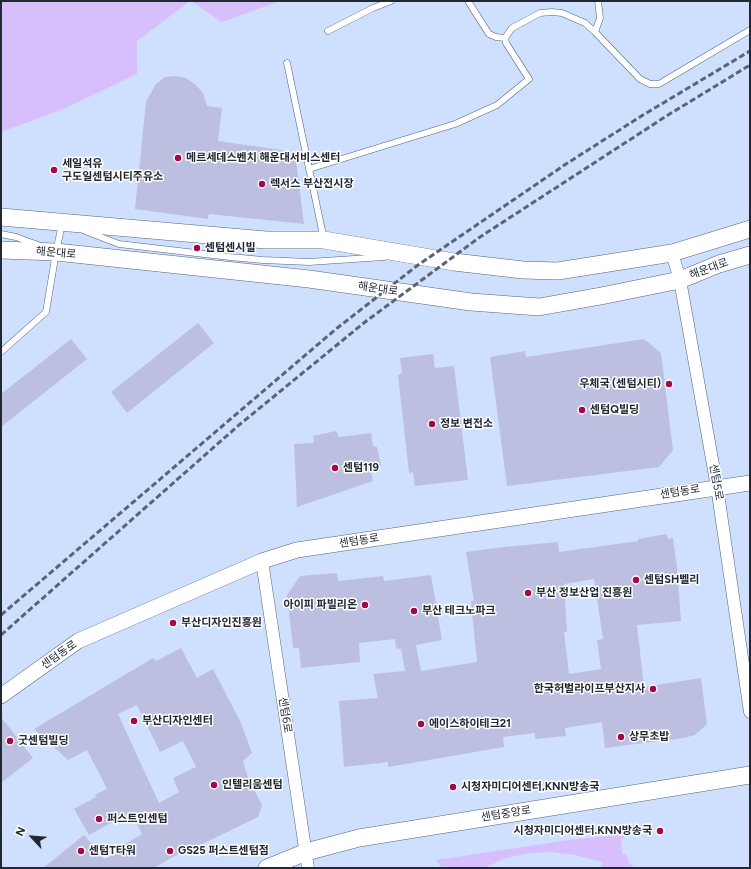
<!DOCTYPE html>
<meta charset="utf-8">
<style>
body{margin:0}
#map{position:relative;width:751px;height:869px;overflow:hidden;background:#cee0fe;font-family:Figtree,sans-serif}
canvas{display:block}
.frame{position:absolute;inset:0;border:2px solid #212833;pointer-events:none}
.north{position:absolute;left:12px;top:817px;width:40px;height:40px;-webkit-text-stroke:3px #fff;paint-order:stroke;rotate:296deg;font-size:11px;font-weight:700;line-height:16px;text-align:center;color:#212833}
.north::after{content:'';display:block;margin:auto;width:14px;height:18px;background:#212833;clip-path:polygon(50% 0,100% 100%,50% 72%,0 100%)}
</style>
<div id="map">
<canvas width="751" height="869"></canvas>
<div class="frame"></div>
<div class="north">N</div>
</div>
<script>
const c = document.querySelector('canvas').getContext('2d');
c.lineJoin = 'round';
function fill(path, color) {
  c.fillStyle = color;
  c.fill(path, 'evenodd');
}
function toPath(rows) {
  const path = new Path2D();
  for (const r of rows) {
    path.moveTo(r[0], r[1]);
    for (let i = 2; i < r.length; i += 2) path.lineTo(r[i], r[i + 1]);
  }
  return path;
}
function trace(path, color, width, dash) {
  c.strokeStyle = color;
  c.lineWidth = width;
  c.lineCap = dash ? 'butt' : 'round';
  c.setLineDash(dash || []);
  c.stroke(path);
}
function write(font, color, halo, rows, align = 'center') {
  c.font = font + ' Figtree,"Noto Sans KR",sans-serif';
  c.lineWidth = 3;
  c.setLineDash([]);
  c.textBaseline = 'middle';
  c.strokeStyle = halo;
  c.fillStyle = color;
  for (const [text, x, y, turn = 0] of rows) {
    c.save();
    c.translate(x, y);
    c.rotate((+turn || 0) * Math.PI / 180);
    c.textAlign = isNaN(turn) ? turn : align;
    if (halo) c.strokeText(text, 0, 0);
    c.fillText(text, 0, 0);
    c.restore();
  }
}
fill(toPath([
 [1,1,190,1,137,41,137,74,61,110,1,132],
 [191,1,280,1,222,22],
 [623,834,624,838,621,839,622,854,626,854,629,863,634,867,616,868,608,867,607,868,604,868,601,867,602,862,575,855,552,852,529,853,515,856,503,859,485,868,442,868,436,860,562,841]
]), '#d7befc');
fill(toPath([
 [175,76,186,78,196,85,203,93,207,106,222,108,218,141,295,152,304,224,209,214,208,219,135,209,146,102,155,85,165,77],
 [198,323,214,343,127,413,111,392],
 [71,339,87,359,1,427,1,394],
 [644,339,661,353,673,450,659,467,507,486,490,357,525,351,526,357],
 [433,354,435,368,454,366,468,480,415,486,413,472,409,473,398,375,402,373,400,358],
 [336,431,339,437,371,433,373,446,377,447,381,466,371,470,373,481,297,507,294,444,314,443,313,436],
 [667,534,668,539,673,538,677,567,681,621,637,625,644,687,701,678,707,724,695,735,683,738,605,748,602,722,565,728,566,736,535,739,535,733,503,737,504,747,388,767,388,762,344,767,339,701,378,698,373,674,405,671,401,649,396,648,395,639,359,643,360,662,301,668,299,648,293,648,287,595,300,576,337,573,338,581,383,576,384,581,431,575,442,640,416,645,421,671,477,662,471,601,474,601,466,552,504,547,558,542,559,552,638,541,638,539],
 [594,579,603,639,597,640,601,669,569,674,564,632,567,632,564,584],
 [181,648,197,678,213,669,241,723,252,753,243,761,248,778,262,805,258,817,188,851,187,849,154,868,43,868,84,835,104,859,121,851,120,847,142,834,131,812,89,835,74,809,96,797,95,795,107,789,87,750,68,760,34,729,153,658,156,661],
 [137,705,160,752,183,741,196,767,173,778,179,792,159,803,118,714],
 [1,717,33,758,1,783]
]), '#bdbfe0');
const service = toPath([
 [468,1,489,34,496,37,505,38],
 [328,31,373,8,391,1],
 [595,32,600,18,598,1],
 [287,63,324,240],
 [309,169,455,124,497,105,529,79,506,43,505,38,512,28,540,13,552,12,562,13,585,23,595,32,640,79,650,84,659,84,750,30],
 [85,231,119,244,230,257,263,260,309,262,384,257],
 [1,234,16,237,38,245],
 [1,352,46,312,56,252,62,224]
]);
const minor = toPath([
 [672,253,680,280,717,487,750,712],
 [262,561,308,868]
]);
const tertiary = toPath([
 [1,696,78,641,262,561,297,550,750,483]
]);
const secondary = toPath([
 [1,217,266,240,324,240,454,262,523,270,558,271,672,253,750,229],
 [1,250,56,252,309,279,471,302,539,307,601,296,680,280,719,264,750,255],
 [267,868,306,852,359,838,750,775]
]);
trace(service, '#54637d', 7);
trace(minor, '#54637d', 13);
trace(tertiary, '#54637d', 16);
trace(secondary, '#54637d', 18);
trace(service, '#fff', 6);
trace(minor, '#fff', 12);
trace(tertiary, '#fff', 15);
trace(secondary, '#fff', 17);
trace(toPath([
 [1,615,336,329,418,265,566,164,643,115,750,51],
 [1,635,239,425,365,322,480,237,668,115,750,65]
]), '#596475', 3, [6, 3]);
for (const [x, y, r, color] of [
 [178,158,4,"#a1094b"],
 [54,170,4,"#a1094b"],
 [262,184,4,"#a1094b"],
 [197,248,4,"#a1094b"],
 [669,384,4,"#a1094b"],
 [582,410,4,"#a1094b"],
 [432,424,4,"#a1094b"],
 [335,468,4,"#a1094b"],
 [636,580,4,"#a1094b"],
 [528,593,4,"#a1094b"],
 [365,605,4,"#a1094b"],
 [414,611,4,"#a1094b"],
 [173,623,4,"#a1094b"],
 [653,689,4,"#a1094b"],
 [134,721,4,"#a1094b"],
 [421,724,4,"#a1094b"],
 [621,737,4,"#a1094b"],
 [10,741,4,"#a1094b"],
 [214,785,4,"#a1094b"],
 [453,787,4,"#a1094b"],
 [99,819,4,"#a1094b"],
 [660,831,4,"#a1094b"],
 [81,851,4,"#a1094b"],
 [170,851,4,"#a1094b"]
]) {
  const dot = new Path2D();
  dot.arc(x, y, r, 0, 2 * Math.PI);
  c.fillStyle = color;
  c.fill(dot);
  trace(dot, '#fff', 1.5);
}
write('bold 11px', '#212833', '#fff', [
 ["메르세데스벤치 해운대서비스센터",186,158],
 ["세일석유",62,164],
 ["구도일센텀시티주유소",62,177],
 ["렉서스 부산전시장",270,184],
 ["센텀센시빌",205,248],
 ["우체국 (센텀시티)",661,384,"right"],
 ["센텀Q빌딩",590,410],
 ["정보 변전소",440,424],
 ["센텀119",343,468],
 ["센텀SH벨리",644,580],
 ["부산 정보산업 진흥원",536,593],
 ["아이피 파빌리온",357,605,"right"],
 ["부산 테크노파크",422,611],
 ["부산디자인진흥원",181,623],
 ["한국허벌라이프부산지사",645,689,"right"],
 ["부산디자인센터",142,721],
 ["에이스하이테크21",429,724],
 ["상무초밥",629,737],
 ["굿센텀빌딩",18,741],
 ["인텔리움센텀",222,785],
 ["시청자미디어센터,KNN방송국",461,787],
 ["퍼스트인센텀",107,819],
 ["시청자미디어센터.KNN방송국",652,831,"right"],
 ["센텀T타워",89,851],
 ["GS25 퍼스트센텀점",178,851]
], 'left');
write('11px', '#212833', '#fff', [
 ["해운대로",56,253,5],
 ["해운대로",709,269,-20],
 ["해운대로",378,289,8],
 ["센텀5로",716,482,80],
 ["센텀동로",680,492,-9],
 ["센텀동로",359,541,-9],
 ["센텀동로",59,655,-35],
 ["센텀6로",285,715,81],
 ["센텀중앙로",506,814,-9]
]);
</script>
